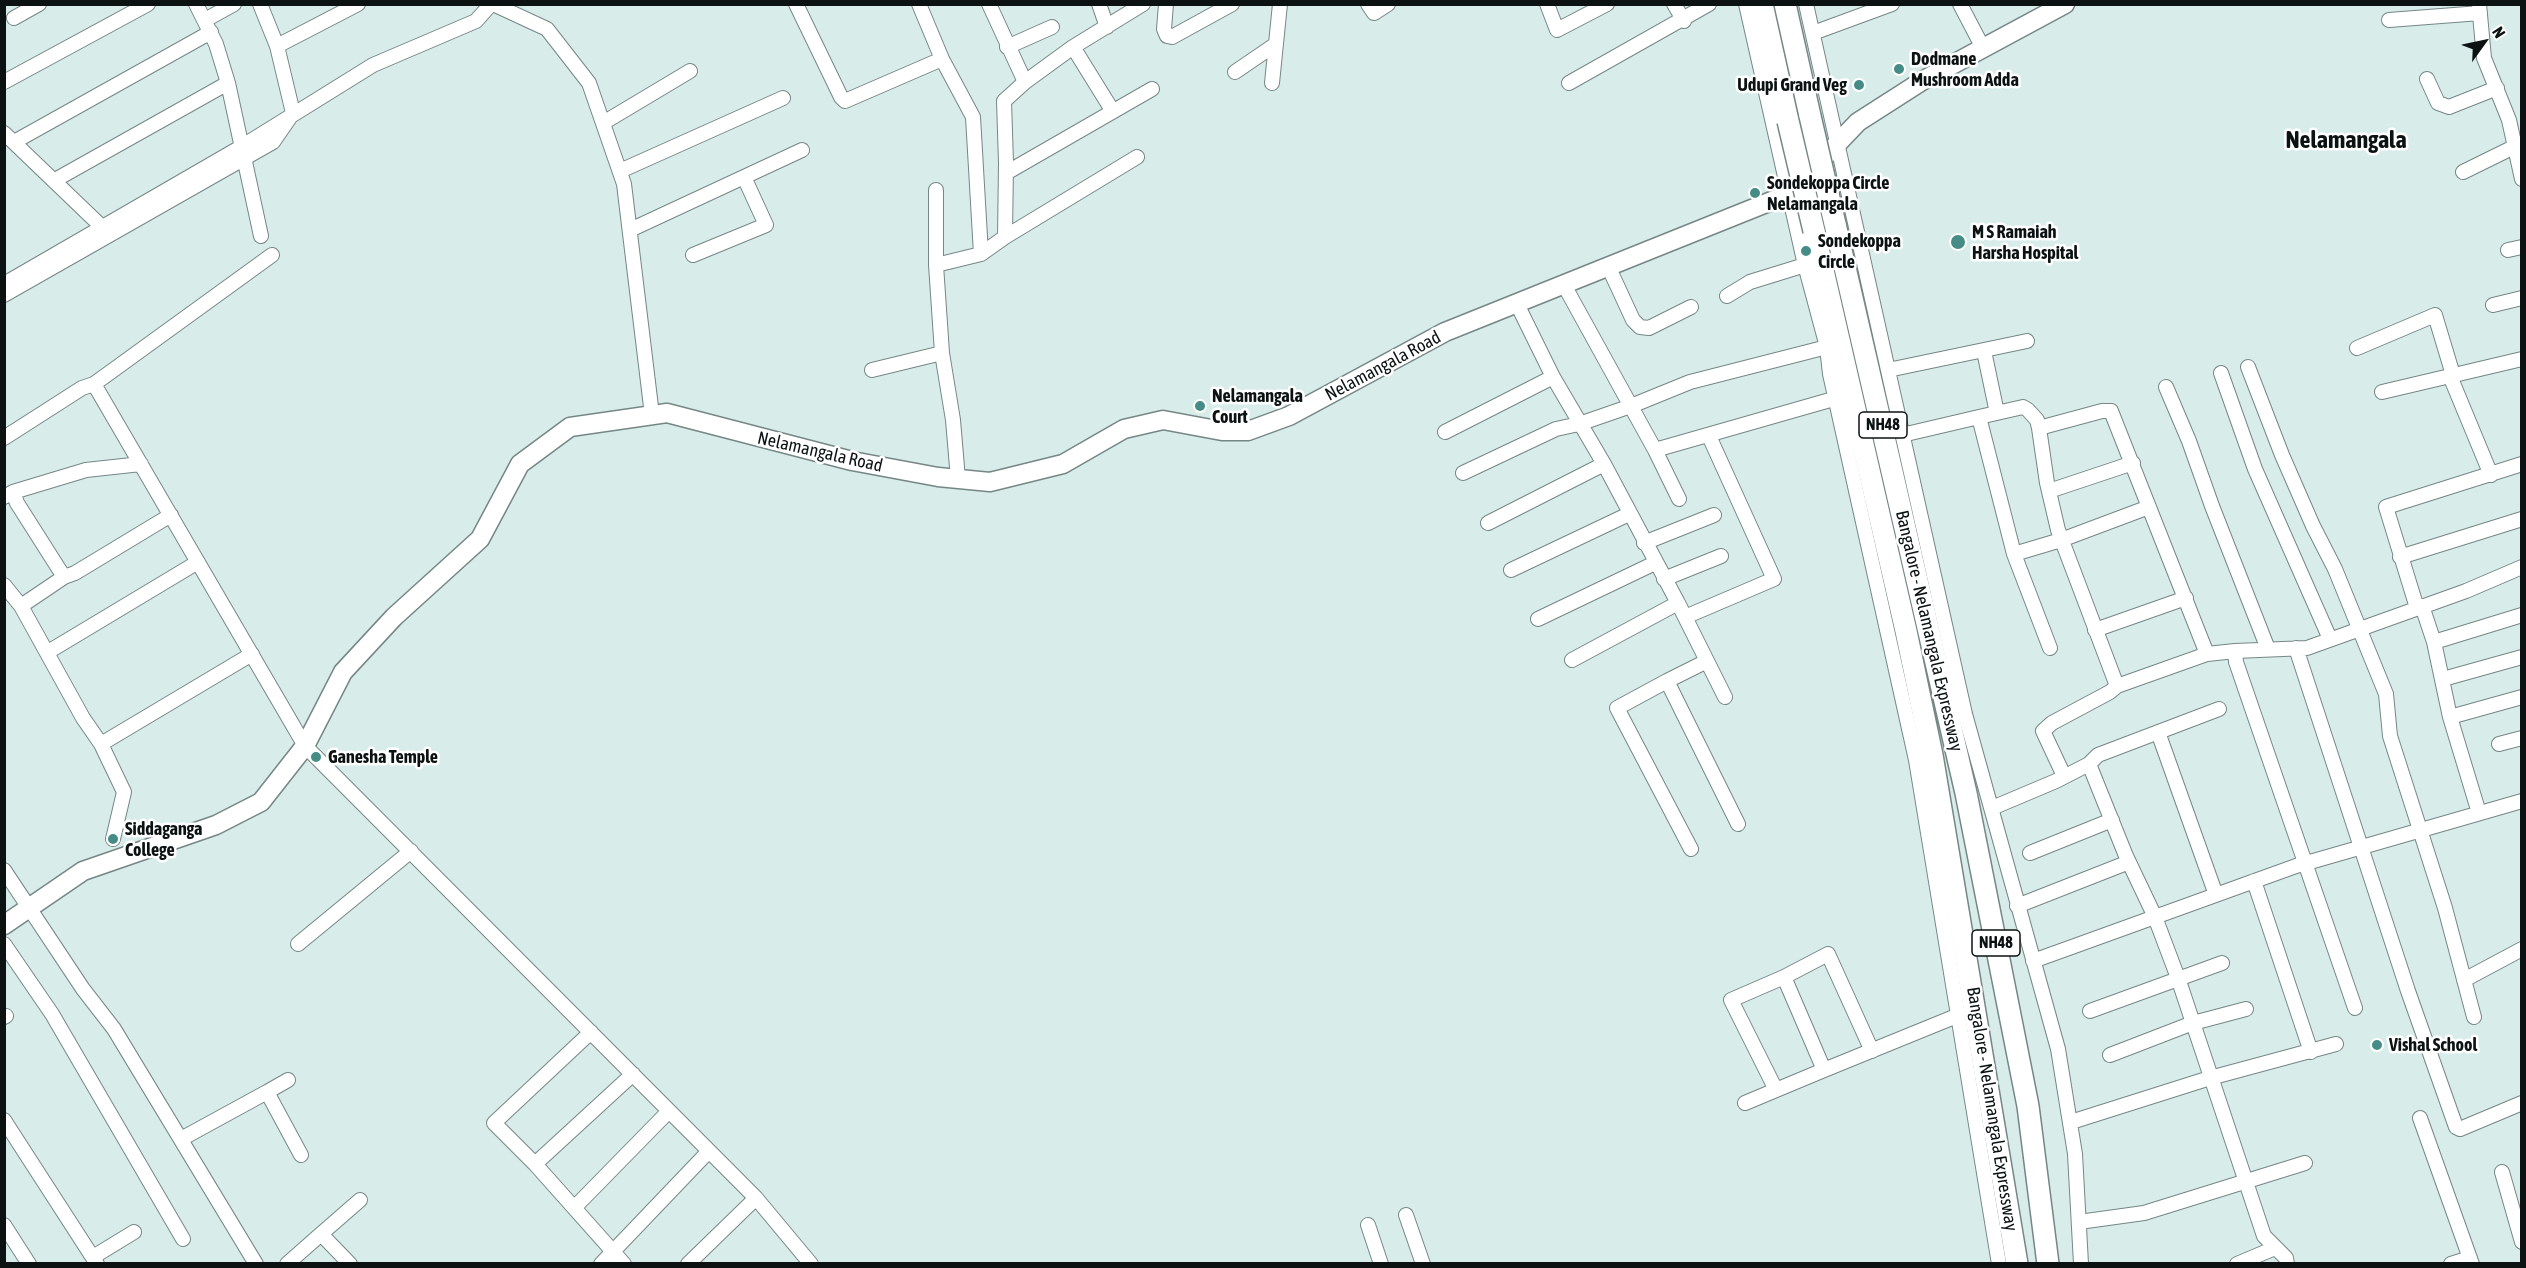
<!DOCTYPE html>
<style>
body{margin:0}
#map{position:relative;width:2526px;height:1268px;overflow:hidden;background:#d8ecea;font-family:"Asap Condensed",sans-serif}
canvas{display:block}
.frame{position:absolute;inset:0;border:6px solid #0c1212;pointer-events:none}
.north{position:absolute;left:2454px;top:12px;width:60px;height:60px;-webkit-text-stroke:4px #fff;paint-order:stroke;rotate:57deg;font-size:16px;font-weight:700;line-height:24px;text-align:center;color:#0c1212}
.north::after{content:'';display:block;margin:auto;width:21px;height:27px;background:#0c1212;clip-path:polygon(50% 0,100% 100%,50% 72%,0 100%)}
</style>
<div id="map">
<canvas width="2526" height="1268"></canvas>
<div class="frame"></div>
<div class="north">N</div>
</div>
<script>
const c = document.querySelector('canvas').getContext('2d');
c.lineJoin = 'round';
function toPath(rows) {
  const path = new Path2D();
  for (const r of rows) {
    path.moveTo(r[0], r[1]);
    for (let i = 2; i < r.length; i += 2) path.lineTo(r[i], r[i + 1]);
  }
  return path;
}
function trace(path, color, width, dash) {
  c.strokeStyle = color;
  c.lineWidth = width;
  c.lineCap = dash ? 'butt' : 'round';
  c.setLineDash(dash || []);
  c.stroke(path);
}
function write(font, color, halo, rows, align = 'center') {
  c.font = font + ' "Asap Condensed",sans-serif';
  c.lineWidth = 5;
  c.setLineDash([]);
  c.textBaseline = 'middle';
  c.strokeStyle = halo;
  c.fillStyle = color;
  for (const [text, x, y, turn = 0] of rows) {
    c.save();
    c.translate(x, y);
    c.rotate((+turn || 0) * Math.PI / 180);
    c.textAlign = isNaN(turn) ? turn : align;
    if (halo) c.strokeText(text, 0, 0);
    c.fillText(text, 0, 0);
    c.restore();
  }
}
const minor = toPath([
 [196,4,216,44,228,83,261,236],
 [493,4,547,29,589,83,624,184,652,415],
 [796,4,841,97,845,101,942,59],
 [919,4,942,59,973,117,981,254],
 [989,4,1025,82],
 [1099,4,1107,27],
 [1166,4,1164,29,1167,36,1172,37,1232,4],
 [1368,4,1374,13,1388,4],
 [1547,4,1557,30,1607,4],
 [1674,4,1684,21],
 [1746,4,1805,265,1827,347,1830,374,1916,760,1999,1264],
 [1806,4,1965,714,2058,1049,2075,1154,2081,1264],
 [1960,4,1983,48],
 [2479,4,2484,58,2509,120,2522,179],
 [14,18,39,4],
 [205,20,234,4],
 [2389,20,2480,13],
 [1813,33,1892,4],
 [277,46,358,4],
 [1007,47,1052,27],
 [1073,47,1112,110],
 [1235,72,1276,44],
 [2427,79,2438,103,2449,107,2497,88],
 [4,82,148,4],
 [1272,83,1280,4],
 [1569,83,1709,4],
 [603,123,690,71],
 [4,133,102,227],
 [14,142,211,32],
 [620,171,783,98],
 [2463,172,2522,143],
 [1006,173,1152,89],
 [55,180,228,83],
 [936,190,936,265,942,353,953,420,958,479],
 [630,230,802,150],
 [1005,237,1137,157],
 [2508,250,2522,247],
 [693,255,766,225,744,177],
 [936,265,981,254,1005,237,1006,163,1004,101,1025,82,1073,47,1143,4],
 [1609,268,1633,320,1640,327,1649,328,1691,307],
 [4,284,241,147,373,65,476,21,491,4],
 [1564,285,1655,450],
 [4,295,273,142,293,113,277,46,260,4],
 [1727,296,1750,282,1805,265],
 [1517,304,1553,377,1604,464,1678,603,1725,697],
 [2493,305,2522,298],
 [2357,348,2435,315,2453,375],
 [1984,351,1997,413],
 [2248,367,2282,455,2313,526,2335,569,2386,694,2390,736,2445,908,2474,1017],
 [872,370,942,353],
 [1888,370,2027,341],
 [2221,373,2255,469,2330,639],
 [94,384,305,746,756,1198,811,1264],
 [2166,387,2189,441,2212,506,2268,649],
 [2382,392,2450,376],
 [1979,417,2023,407,2028,410,2037,420,2039,428],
 [1445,432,1553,377],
 [1902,435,1979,417,2014,554,2050,648],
 [4,438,82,388,94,384,272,255],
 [1463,473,1556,429,1579,424,1631,406,1690,382,1827,347],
 [2491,475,2450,376,2522,359],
 [2049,491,2133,463],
 [13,492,17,503,64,577],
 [4,497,13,492,86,470,141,464],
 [1679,499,1655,450,1837,398],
 [1488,523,1604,464],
 [1644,543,1714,515],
 [2014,554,2061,540,2149,507],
 [2400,557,2522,519],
 [1511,570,1629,514],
 [1664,579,1721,556],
 [4,585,21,606,83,718,101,744,124,792,113,839],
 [21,606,64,577,75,573,171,515],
 [2422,606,2434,642,2450,717,2479,813],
 [2417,608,2386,507,2522,464],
 [1685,617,1774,579,1709,436],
 [1538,619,1655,563],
 [2095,630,2186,598],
 [2434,642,2522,615],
 [2296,648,2408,991,2456,1127,2460,1129,2522,1103],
 [2235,651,2236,662,2355,1008],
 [48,652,198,562],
 [1572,660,1678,603],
 [1707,661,1667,681,1738,824],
 [2443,679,2522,657],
 [1667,681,1617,708,1691,849],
 [2117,686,2058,530,2047,483,2039,428,2102,411,2111,411,2207,654],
 [2450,717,2522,697],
 [2158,732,2216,895],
 [101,744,252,654],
 [2499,744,2522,738],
 [2089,764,2126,856,2155,917,2178,978,2264,1236,2286,1258,2287,1264],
 [2064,776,2043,731,2052,723,2110,692,2117,686,2207,654,2235,651,2307,648,2466,591,2522,567],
 [1992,808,2056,781,2089,764,2098,755,2219,709],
 [2030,853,2112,820],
 [4,870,83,989,114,1029,256,1264],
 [2254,881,2311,1052],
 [2017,906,2129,862],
 [4,944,52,1014,183,1239],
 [298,944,411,851],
 [2033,961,2296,866,2522,801],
 [1784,977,1828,954,1872,1051],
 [2464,980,2522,949],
 [2090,1011,2222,963],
 [4,1017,6,1016],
 [591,1032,494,1123,535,1164,624,1264],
 [2110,1055,2193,1023,2246,1009],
 [1824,1070,1784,977,1731,1000,1776,1090,1824,1070,1959,1015],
 [267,1092,288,1080],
 [1745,1103,1776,1090],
 [2420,1118,2472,1264],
 [4,1120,97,1264],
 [2071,1122,2210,1078,2336,1044],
 [181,1139,267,1092,301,1155],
 [535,1164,633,1074],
 [2502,1172,2522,1242],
 [574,1208,669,1111],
 [1406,1215,1423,1264],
 [2079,1222,2144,1213,2305,1163],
 [4,1225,29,1264],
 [1368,1225,1381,1264],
 [321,1234,360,1200],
 [93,1257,134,1232],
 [287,1264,321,1234,350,1264],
 [601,1264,709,1151],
 [688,1264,756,1198],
 [2237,1264,2275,1248],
 [2451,1264,2470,1258]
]);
const major = toPath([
 [4,925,83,871,216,825,261,802,305,746,343,672,394,617,480,539,520,464,570,427,667,413,852,461,938,477,990,482,1063,464,1124,429,1163,420,1222,431,1248,431,1289,416,1445,332,1789,194,1858,122,1922,81,2065,4]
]);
const highway = toPath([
 [1762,4,1788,121],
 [1785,4,1810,116],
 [1835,224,1966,793,2028,1106,2048,1264],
 [1814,231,1906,631,1932,755,2017,1264]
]);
trace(minor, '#758785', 16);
trace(major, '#758785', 21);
trace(highway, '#758785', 24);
trace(minor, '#fff', 14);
trace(major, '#fff', 18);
trace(highway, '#fff', 21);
const highwayBridge = toPath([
 [1810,116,1835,224],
 [1788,121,1814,231]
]);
trace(highwayBridge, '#758785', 24, []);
trace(highwayBridge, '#fff', 21);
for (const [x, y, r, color] of [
 [1899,69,6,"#458c87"],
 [1859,85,6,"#458c87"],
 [1755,193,6,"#458c87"],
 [1958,242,8,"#458c87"],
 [1806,251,6,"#458c87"],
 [1200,406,6,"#458c87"],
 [316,757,6,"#458c87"],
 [113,839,6,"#458c87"],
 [2377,1045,6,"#458c87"]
]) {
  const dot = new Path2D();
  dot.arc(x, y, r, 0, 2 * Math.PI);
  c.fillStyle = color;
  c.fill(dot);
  trace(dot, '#fff', 2);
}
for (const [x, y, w] of [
 [1883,425,48],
 [1996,943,48]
]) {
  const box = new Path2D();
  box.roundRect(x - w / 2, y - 13, w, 26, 4.5);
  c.fillStyle = '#fff';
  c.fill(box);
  trace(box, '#0c1212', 1.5);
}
write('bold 16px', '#0c1212', null, [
 ["NH48",1883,425],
 ["NH48",1996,943]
]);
write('bold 18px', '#0c1212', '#fff', [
 ["Dodmane",1911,59],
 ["Mushroom Adda",1911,80],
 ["Udupi Grand Veg",1847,85,"right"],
 ["Sondekoppa Circle",1767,183],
 ["Nelamangala",1767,204],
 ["M S Ramaiah",1972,232],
 ["Harsha Hospital",1972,253],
 ["Sondekoppa",1818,241],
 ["Circle",1818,262],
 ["Nelamangala",1212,396],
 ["Court",1212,417],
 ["Ganesha Temple",328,757],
 ["Siddaganga",125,829],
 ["College",125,850],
 ["Vishal School",2389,1045]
], 'left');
write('18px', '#0c1212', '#fff', [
 ["Nelamangala Road",1383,366,-28],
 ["Nelamangala Road",820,452,13],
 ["Bangalore - Nelamangala Expressway",1929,631,77],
 ["Bangalore - Nelamangala Expressway",1992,1109,81]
]);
write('bold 24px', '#0c1212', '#fff', [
 ["Nelamangala",2346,140]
]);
</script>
